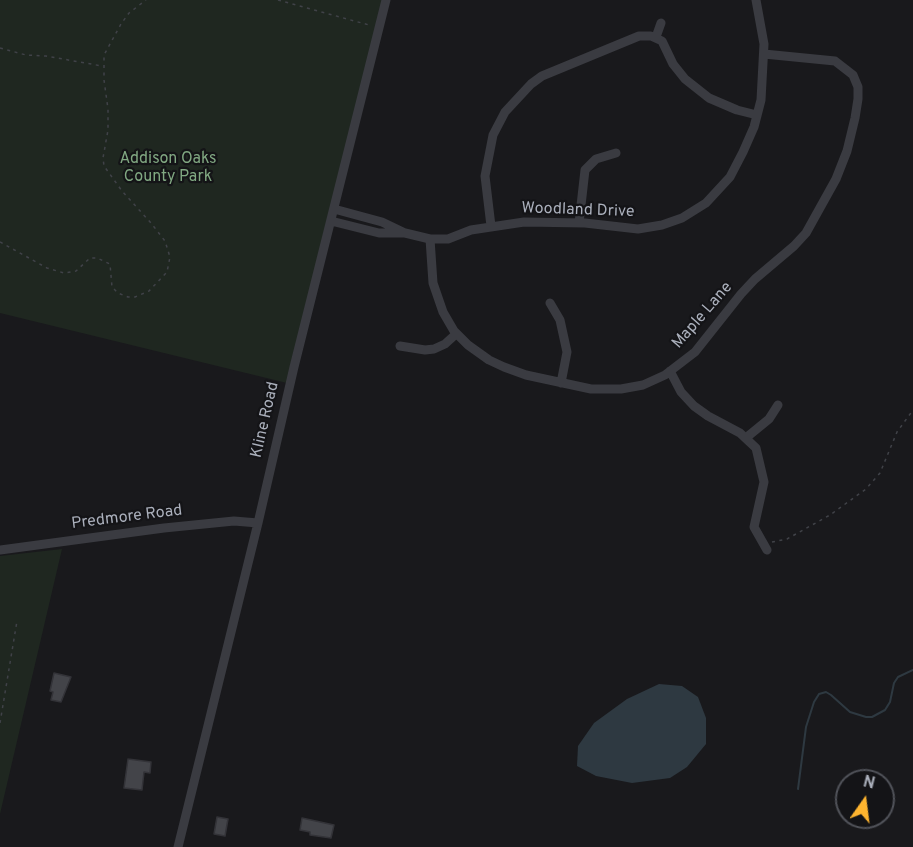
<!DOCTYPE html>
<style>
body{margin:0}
#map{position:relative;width:913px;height:847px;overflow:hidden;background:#19191c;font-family:Overpass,sans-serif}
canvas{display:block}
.north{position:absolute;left:835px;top:769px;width:60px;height:60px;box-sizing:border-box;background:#141417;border:2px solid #505259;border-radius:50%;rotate:14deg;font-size:16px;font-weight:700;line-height:24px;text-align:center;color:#abb0bc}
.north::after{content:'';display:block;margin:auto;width:21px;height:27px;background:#feb42f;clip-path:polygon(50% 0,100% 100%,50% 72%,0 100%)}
</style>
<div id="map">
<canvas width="913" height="847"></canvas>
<div class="north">N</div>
</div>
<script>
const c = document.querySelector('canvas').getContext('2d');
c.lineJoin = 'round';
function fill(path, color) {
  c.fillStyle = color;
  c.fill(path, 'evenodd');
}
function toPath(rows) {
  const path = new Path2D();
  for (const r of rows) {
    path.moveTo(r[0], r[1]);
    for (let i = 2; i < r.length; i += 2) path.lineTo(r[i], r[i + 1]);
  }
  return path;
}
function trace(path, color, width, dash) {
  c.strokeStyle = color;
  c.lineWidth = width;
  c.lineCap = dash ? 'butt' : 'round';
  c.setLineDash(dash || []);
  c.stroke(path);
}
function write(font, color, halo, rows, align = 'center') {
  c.font = font + ' Overpass,sans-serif';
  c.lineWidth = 4.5;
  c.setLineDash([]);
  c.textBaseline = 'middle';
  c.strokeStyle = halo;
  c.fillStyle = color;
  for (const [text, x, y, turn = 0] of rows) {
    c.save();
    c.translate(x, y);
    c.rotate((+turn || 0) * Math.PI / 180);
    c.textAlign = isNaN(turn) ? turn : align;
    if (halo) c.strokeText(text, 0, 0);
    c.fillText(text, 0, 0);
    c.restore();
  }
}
fill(toPath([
 [0,0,386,0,287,383,0,313],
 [62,549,0,814,0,556]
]), '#1f2720');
fill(toPath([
 [659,684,682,686,698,697,706,718,706,744,687,767,670,778,632,783,596,776,577,766,578,746,594,723,627,699]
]), '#2e3941');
trace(toPath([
 [798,789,806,727,814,702,819,694,826,692,831,695,850,712,866,717,872,717,885,710,890,702,894,683,898,677,913,670]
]), '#2e3941', 2);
const building = toPath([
 [54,673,71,677,61,702,51,700,53,692,50,691,54,673],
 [128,759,151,762,150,773,144,772,142,790,124,788,128,759],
 [217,817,228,819,225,836,214,834,217,817],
 [302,818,334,825,331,838,310,835,310,832,300,830,302,818]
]);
fill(building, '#434449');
trace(building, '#333338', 1.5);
trace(toPath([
 [278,0,369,25],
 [0,48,26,55,46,56,102,66],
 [0,242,47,268,64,273,76,271,90,258,97,258,110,264,112,287,118,293,128,297,135,297,149,291,167,272,170,257,165,241,151,223,122,191,104,166,103,158,108,130,108,109,104,80,104,55,121,24,129,13,146,0],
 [772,542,787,539,830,515,866,489,880,473,897,432,913,410],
 [0,723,17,621]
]), '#404248', 1.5, [3, 4.5]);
trace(toPath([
 [656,37,661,23],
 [331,221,379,233,405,233,382,222,334,209],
 [579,223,585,170,596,159,616,153],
 [491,226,485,176,493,135,505,112,531,84,542,76,639,36,651,36,662,41,673,64,685,79,709,98,737,110,757,115],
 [405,233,430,239,448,239,471,230,524,222,585,223,638,229,662,225,682,218,706,203,730,177,743,152,754,127,761,100,764,44,756,0],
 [430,239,433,283,443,312,454,331,468,345,489,360,504,367,526,375,591,389,621,389,643,385,665,375,695,352,741,294,755,279,794,246,806,233,836,179,847,151,855,118,858,99,858,87,853,75,835,61,764,54],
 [550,303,560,320,567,352,561,383],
 [400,346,425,350,434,349,445,344,456,334],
 [670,371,681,392,694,406,708,416,740,433,756,448,764,482,754,527,767,550],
 [747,437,769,419,778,405],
 [0,550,164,528,234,521,258,523],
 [178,847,258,523,294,367,386,0]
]), '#3a3b41', 9);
write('16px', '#81a882', '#141417', [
 ["Addison Oaks",168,160],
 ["County Park",168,178]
]);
write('16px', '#abb0bc', '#141417', [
 ["Woodland Drive",578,211,2],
 ["Maple Lane",703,316,-49],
 ["Kline Road",266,420,-77],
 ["Predmore Road",127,518,-7]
]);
</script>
